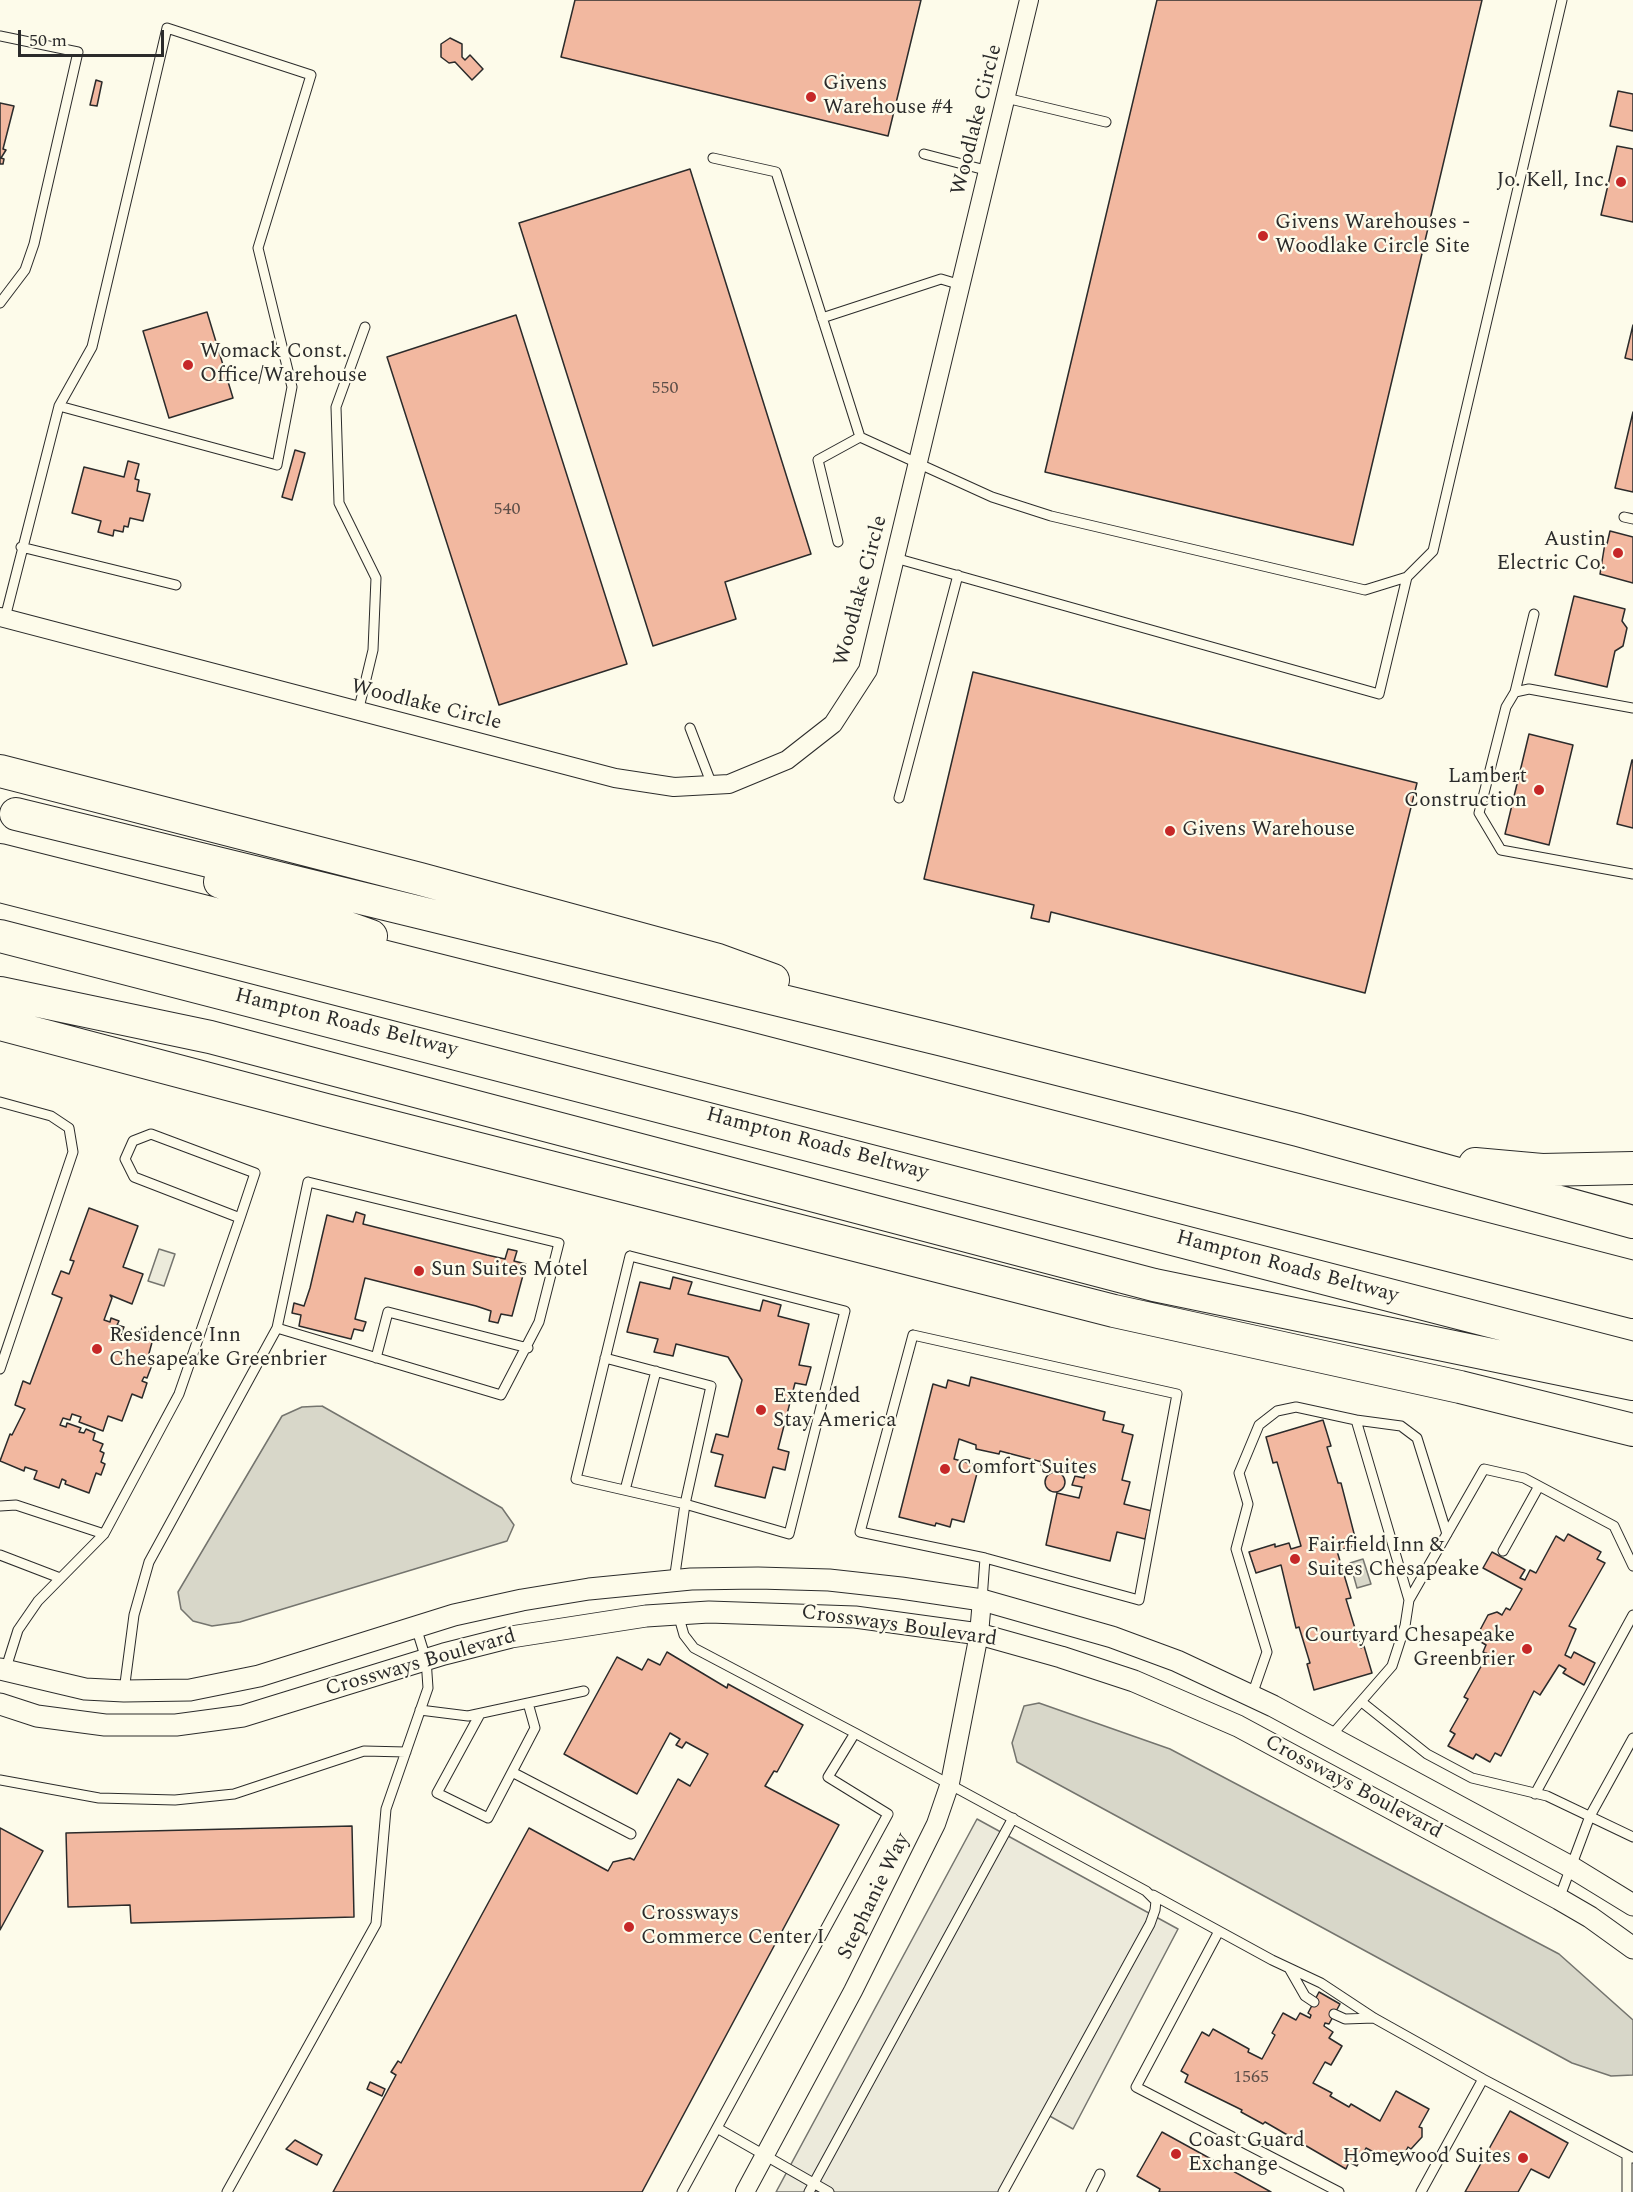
<!DOCTYPE html>
<style>
body{margin:0}
#map{position:relative;width:1633px;height:2192px;overflow:hidden;background:#fdfbea;font-family:Spectral,serif}
canvas{display:block}
.scale{position:absolute;left:18px;top:30px;width:146px;height:27px;box-sizing:border-box;border:3px solid #2b2b2b;border-top:0;padding-left:8px;font-size:18px;line-height:21px;white-space:nowrap;color:#2b2b2b;-webkit-text-stroke:4px #fdfbea;paint-order:stroke}
</style>
<div id="map">
<canvas width="1633" height="2192"></canvas>
<div class="scale">50 m</div>
</div>
<script>
const c = document.querySelector('canvas').getContext('2d');
c.lineJoin = 'round';
function fill(path, color) {
  c.fillStyle = color;
  c.fill(path, 'evenodd');
}
function toPath(rows) {
  const path = new Path2D();
  for (const r of rows) {
    if (r.length === 3) {
      path.moveTo(r[0] + r[2], r[1]);
      path.arc(r[0], r[1], r[2], 0, 2 * Math.PI);
      continue;
    }
    path.moveTo(r[0], r[1]);
    for (let i = 2; i < r.length; i += 2) path.lineTo(r[i], r[i + 1]);
  }
  return path;
}
function trace(path, color, width, dash) {
  c.strokeStyle = color;
  c.lineWidth = width;
  c.lineCap = dash ? 'butt' : 'round';
  c.setLineDash(dash || []);
  c.stroke(path);
}
function write(font, color, halo, rows, align = 'center') {
  c.font = font + ' Spectral,serif';
  c.lineWidth = 4.5;
  c.setLineDash([]);
  c.textBaseline = 'middle';
  c.strokeStyle = halo;
  c.fillStyle = color;
  for (const [text, x, y, turn = 0] of rows) {
    c.save();
    c.translate(x, y);
    c.rotate((+turn || 0) * Math.PI / 180);
    c.textAlign = isNaN(turn) ? turn : align;
    if (halo) c.strokeText(text, 0, 0);
    c.fillText(text, 0, 0);
    c.restore();
  }
}
const green = toPath([
 [159,1249,175,1254,164,1286,148,1281,159,1249]
]);
fill(green, '#ecebdb');
trace(green, '#74746e', 1.5);
const parking = toPath([
 [977,1819,1178,1929,1073,2129,1046,2114,1003,2192,776,2192,977,1819]
]);
fill(parking, '#eceadb');
trace(parking, '#74746e', 1.5);
const water = toPath([
 [322,1406,502,1508,514,1525,507,1541,240,1622,212,1626,193,1621,181,1609,178,1592,282,1416,302,1407,322,1406],
 [1363,1559,1371,1584,1357,1588,1350,1563,1363,1559],
 [1039,1703,1170,1749,1559,1954,1633,2020,1633,2075,1611,2076,1572,2063,1017,1762,1012,1743,1024,1706,1039,1703]
]);
fill(water, '#d8d7c9');
trace(water, '#74746e', 1.5);
const building = toPath([
 [575,0,921,0,888,136,561,57,575,0],
 [1157,0,1482,0,1353,545,1045,472,1157,0],
 [450,38,462,44,462,57,465,60,470,55,483,69,472,80,455,62,449,63,441,57,441,44,450,38],
 [96,80,102,82,97,106,90,105,96,80],
 [1618,91,1633,94,1633,131,1610,126,1618,91],
 [0,103,14,106,3,149,6,150,1,158,4,159,3,164,0,164,0,103],
 [1617,146,1633,149,1633,222,1601,215,1617,146],
 [690,169,811,554,725,582,736,619,653,646,519,223,690,169],
 [207,312,233,398,169,418,143,331,207,312],
 [516,315,627,664,499,705,387,357,516,315],
 [1633,325,1633,360,1625,358,1633,325],
 [1633,412,1633,492,1615,488,1633,412],
 [295,450,305,453,292,500,282,497,295,450],
 [128,461,139,464,135,479,139,480,137,491,150,494,143,521,130,518,128,527,124,526,123,532,114,530,113,536,98,532,101,521,72,513,84,467,124,477,128,461],
 [1610,531,1633,537,1633,583,1600,574,1605,543,1607,544,1610,531],
 [1574,596,1625,609,1622,621,1627,628,1623,646,1615,651,1607,687,1555,675,1574,596],
 [973,672,1417,783,1365,993,1051,912,1049,922,1031,918,1034,905,924,879,973,672],
 [1529,734,1573,745,1549,845,1505,834,1529,734],
 [1632,760,1633,760,1633,828,1617,824,1632,760],
 [89,1208,138,1226,123,1267,143,1274,132,1304,110,1295,112,1298,104,1320,110,1322,111,1318,119,1321,117,1325,124,1327,121,1334,134,1338,137,1331,140,1332,142,1328,154,1335,148,1357,151,1358,148,1364,152,1365,147,1378,144,1377,142,1381,147,1383,142,1398,132,1394,122,1421,108,1416,103,1431,79,1422,81,1417,72,1414,70,1420,63,1418,60,1425,66,1427,67,1423,81,1428,79,1432,84,1433,86,1429,95,1433,93,1440,103,1444,100,1451,104,1453,101,1462,105,1464,101,1475,96,1473,89,1493,65,1484,66,1481,62,1479,59,1488,34,1479,37,1471,25,1467,24,1471,0,1461,10,1434,12,1435,25,1409,15,1405,23,1381,30,1384,62,1298,52,1294,61,1271,69,1274,74,1261,70,1260,89,1208],
 [356,1212,365,1215,363,1224,487,1255,505,1259,508,1249,517,1251,514,1261,526,1264,512,1316,501,1314,498,1323,489,1321,491,1311,476,1306,365,1278,355,1319,366,1322,363,1331,354,1329,351,1339,299,1326,301,1315,292,1313,294,1303,304,1306,310,1288,327,1215,353,1222,356,1212],
 [673,1277,692,1282,688,1294,760,1311,763,1300,781,1305,778,1316,809,1324,799,1365,811,1367,806,1385,795,1383,778,1449,789,1452,785,1470,773,1467,765,1498,715,1486,723,1455,711,1452,716,1434,728,1437,742,1380,728,1357,676,1344,673,1356,654,1352,658,1339,627,1332,640,1282,670,1289,673,1277],
 [971,1377,1105,1412,1103,1420,1124,1425,1122,1432,1133,1435,1122,1480,1130,1482,1124,1504,1152,1511,1145,1539,1117,1532,1110,1561,1046,1545,1057,1493,1079,1498,1082,1487,1072,1485,1075,1476,1084,1478,1085,1473,1065,1468,1064,1471,1041,1465,1042,1462,1000,1451,999,1454,976,1449,976,1445,959,1439,954,1459,979,1466,964,1522,952,1519,950,1527,936,1523,935,1526,899,1517,933,1384,946,1388,948,1380,969,1386,971,1377],
 [1323,1420,1331,1446,1327,1447,1338,1483,1341,1483,1357,1545,1337,1551,1351,1598,1346,1599,1361,1648,1364,1646,1372,1673,1314,1690,1307,1664,1310,1663,1299,1627,1296,1628,1281,1565,1256,1573,1249,1552,1275,1544,1275,1547,1289,1543,1291,1549,1301,1546,1277,1462,1273,1463,1266,1437,1323,1420],
 [1055,1482,10],
 [1568,1534,1601,1552,1597,1559,1605,1563,1569,1626,1576,1629,1565,1655,1571,1658,1574,1652,1595,1663,1584,1685,1563,1673,1566,1669,1559,1665,1540,1695,1534,1691,1501,1756,1495,1753,1490,1762,1476,1754,1473,1759,1448,1746,1455,1734,1450,1731,1468,1699,1464,1697,1488,1654,1483,1652,1486,1645,1481,1642,1479,1632,1488,1615,1497,1612,1502,1615,1506,1608,1510,1610,1522,1589,1483,1568,1492,1552,1525,1570,1520,1578,1525,1580,1530,1570,1536,1573,1556,1536,1564,1541,1568,1534],
 [667,1652,727,1688,728,1684,803,1725,777,1772,774,1771,765,1786,839,1825,642,2192,333,2192,396,2075,391,2072,398,2061,401,2063,529,1828,608,1871,613,1862,630,1858,634,1860,678,1779,690,1786,708,1754,686,1742,682,1748,676,1745,680,1739,670,1733,637,1794,564,1754,617,1657,642,1670,648,1659,660,1665,667,1652],
 [352,1826,354,1917,131,1923,130,1905,68,1907,66,1833,352,1826],
 [0,1828,43,1851,0,1930,0,1828],
 [1319,1992,1340,2004,1329,2024,1325,2023,1324,2026,1333,2032,1329,2038,1342,2046,1331,2065,1325,2062,1313,2083,1332,2093,1330,2096,1349,2107,1351,2104,1380,2121,1396,2091,1429,2109,1419,2127,1422,2128,1422,2137,1411,2149,1408,2147,1398,2165,1366,2148,1357,2166,1349,2162,1346,2169,1265,2122,1263,2124,1241,2112,1242,2110,1185,2082,1188,2075,1181,2071,1202,2032,1209,2036,1213,2029,1249,2049,1248,2052,1262,2059,1275,2035,1272,2033,1283,2013,1296,2020,1300,2013,1310,2018,1311,2015,1308,2013,1319,1992],
 [370,2082,385,2089,382,2096,367,2089,370,2082],
 [1510,2111,1568,2143,1549,2178,1531,2169,1518,2192,1465,2192,1510,2111],
 [1162,2132,1271,2192,1159,2192,1160,2189,1137,2176,1162,2132],
 [295,2140,322,2155,317,2165,286,2149,295,2140]
]);
fill(building, '#f2b8a0');
trace(building, '#2b2b2b', 1.5);
const service = toPath([
 [0,36,78,52,34,244,25,270,0,303],
 [1006,98,1106,122],
 [924,154,989,171],
 [713,158,776,172,860,437,992,497,1051,516,1365,590,1407,577,1433,551,1562,0],
 [822,318,941,279,961,285],
 [1624,517,1633,519],
 [838,542,818,460,860,437],
 [21,547,176,585],
 [895,558,1379,694,1407,577],
 [1534,614,1515,692,1506,707,1479,813,1501,850,1633,874],
 [5,618,59,406,277,465,292,387,258,248,311,75,167,28,92,347,59,406],
 [1515,692,1529,689,1633,708],
 [358,712,373,650,376,578,339,503,336,407,365,327],
 [690,728,712,785],
 [899,798,958,575],
 [0,1102,51,1116,69,1128,73,1152,0,1369],
 [630,1256,845,1311,789,1534,685,1504,576,1479,630,1256],
 [913,1335,1177,1394,1139,1600,985,1558,860,1532,913,1335],
 [376,1358,388,1312,528,1348],
 [605,1358,711,1386,685,1504,674,1581],
 [1356,1420,1401,1426,1417,1438,1447,1534],
 [625,1490,656,1371],
 [0,1506,16,1505,104,1534],
 [1503,1551,1539,1486],
 [0,1555,60,1578],
 [982,1600,985,1558],
 [1409,1600,1484,1469,1524,1478,1614,1526,1633,1566],
 [678,1614,684,1635,694,1648,855,1733],
 [5,1671,18,1630,38,1601,104,1534,179,1394,240,1218,255,1173,151,1134,133,1141,125,1159,134,1177,240,1218],
 [124,1691,134,1615,149,1562,277,1328,308,1182,559,1243,539,1322,501,1395,277,1328],
 [1252,1695,1267,1652,1236,1549,1248,1504,1239,1473,1259,1425,1277,1411,1296,1407,1356,1420,1409,1600,1405,1626,1392,1666,1330,1737],
 [1363,1703,1427,1754,1472,1778,1547,1796,1633,1837],
 [420,1710,468,1716,584,1691],
 [480,1714,437,1793,488,1818,535,1728,528,1703],
 [512,1772,631,1834],
 [0,1780,99,1798,175,1800,234,1794,364,1751,406,1752],
 [1535,1794,1633,1615],
 [1153,1895,1272,1960,1321,1983,1374,2018,1483,2079,1633,2158],
 [1559,1899,1590,1816,1633,1738],
 [1219,1931,1136,2087,1339,2192],
 [1289,1968,1305,1996,1314,2002],
 [1334,2014,1345,2019,1374,2018],
 [717,2128,829,2192],
 [1627,2155,1627,2192],
 [227,2192,376,1924,386,1809,428,1688,426,1659,416,1627],
 [682,2192,888,1814,828,1777,855,1733,1146,1891,1156,1901,1155,1910,1150,1924,1003,2192],
 [809,2192,1013,1818],
 [1091,2192,1100,2174],
 [1421,2192,1483,2079]
]);
const minor = toPath([
 [0,617,615,778,674,787,729,784,787,760,833,724,868,670,1029,0],
 [745,2192,853,1991,936,1824,950,1783,979,1634,982,1600]
]);
const tertiary = toPath([
 [0,1669,85,1689,124,1691,190,1690,259,1676,454,1615,522,1600,589,1589,691,1579,758,1578,829,1580,901,1588,982,1600,1112,1637,1177,1661,1273,1706,1571,1867,1633,1905],
 [0,1704,37,1716,105,1725,176,1725,243,1716,444,1654,511,1637,646,1616,709,1612,855,1617,979,1634,1061,1657,1134,1681,1238,1726,1559,1899,1590,1917,1633,1948]
]);
const motorway = toPath([
 [0,771,420,879,718,960,773,980],
 [16,814,943,1040,1298,1130,1633,1222],
 [0,860,736,1045,1633,1277],
 [220,882,371,936],
 [0,886,1633,1302],
 [0,936,1633,1358],
 [0,993,210,1037,1154,1285,1633,1384],
 [0,1024,326,1110,1114,1311,1460,1387,1633,1430],
 [1475,1164,1542,1170,1633,1168]
]);
trace(service, '#2b2b2b', 11);
trace(minor, '#2b2b2b', 20);
trace(tertiary, '#2b2b2b', 23);
trace(motorway, '#2b2b2b', 34);
trace(service, '#fdfbea', 9);
trace(minor, '#fdfbea', 18);
trace(tertiary, '#fdfbea', 21);
trace(motorway, '#fdfbea', 32);
for (const [x, y, r, color] of [
 [811,97,6,"#c62828"],
 [1621,182,6,"#c62828"],
 [1263,236,6,"#c62828"],
 [188,365,6,"#c62828"],
 [1618,553,6,"#c62828"],
 [1539,790,6,"#c62828"],
 [1170,831,6,"#c62828"],
 [419,1271,6,"#c62828"],
 [97,1349,6,"#c62828"],
 [761,1410,6,"#c62828"],
 [945,1469,6,"#c62828"],
 [1295,1559,6,"#c62828"],
 [1527,1649,6,"#c62828"],
 [629,1927,6,"#c62828"],
 [1176,2154,6,"#c62828"],
 [1523,2158,6,"#c62828"]
]) {
  const dot = new Path2D();
  dot.arc(x, y, r, 0, 2 * Math.PI);
  c.fillStyle = color;
  c.fill(dot);
  trace(dot, '#fdfbea', 2);
}
write('18px', '#5d4e48', null, [
 ["550",665,389],
 ["540",507,510],
 ["1565",1251,2078]
]);
write('21px', '#2b2b2b', '#fdfbea', [
 ["Givens",823,85],
 ["Warehouse #4",823,109],
 ["Jo. Kell, Inc.",1609,182,"right"],
 ["Givens Warehouses -",1275,224],
 ["Woodlake Circle Site",1275,248],
 ["Womack Const.",200,353],
 ["Office/Warehouse",200,377],
 ["Austin",1606,541,"right"],
 ["Electric Co.",1606,565,"right"],
 ["Lambert",1527,778,"right"],
 ["Construction",1527,802,"right"],
 ["Givens Warehouse",1182,831],
 ["Sun Suites Motel",431,1271],
 ["Residence Inn",109,1337],
 ["Chesapeake Greenbrier",109,1361],
 ["Extended",773,1398],
 ["Stay America",773,1422],
 ["Comfort Suites",957,1469],
 ["Fairfield Inn &",1307,1547],
 ["Suites Chesapeake",1307,1571],
 ["Courtyard Chesapeake",1515,1637,"right"],
 ["Greenbrier",1515,1661,"right"],
 ["Crossways",641,1915],
 ["Commerce Center I",641,1939],
 ["Coast Guard",1188,2142],
 ["Exchange",1188,2166],
 ["Homewood Suites",1511,2158,"right"]
], 'left');
write('21px', '#2b2b2b', '#fdfbea', [
 ["Woodlake Circle",978,120,-76],
 ["Woodlake Circle",862,591,-75],
 ["Woodlake Circle",426,706,14],
 ["Hampton Roads Beltway",346,1024,14],
 ["Hampton Roads Beltway",817,1145,15],
 ["Hampton Roads Beltway",1287,1268,15],
 ["Crossways Boulevard",899,1627,8],
 ["Crossways Boulevard",421,1664,-16],
 ["Crossways Boulevard",1353,1788,28],
 ["Stephanie Way",875,1897,-64]
]);
</script>
